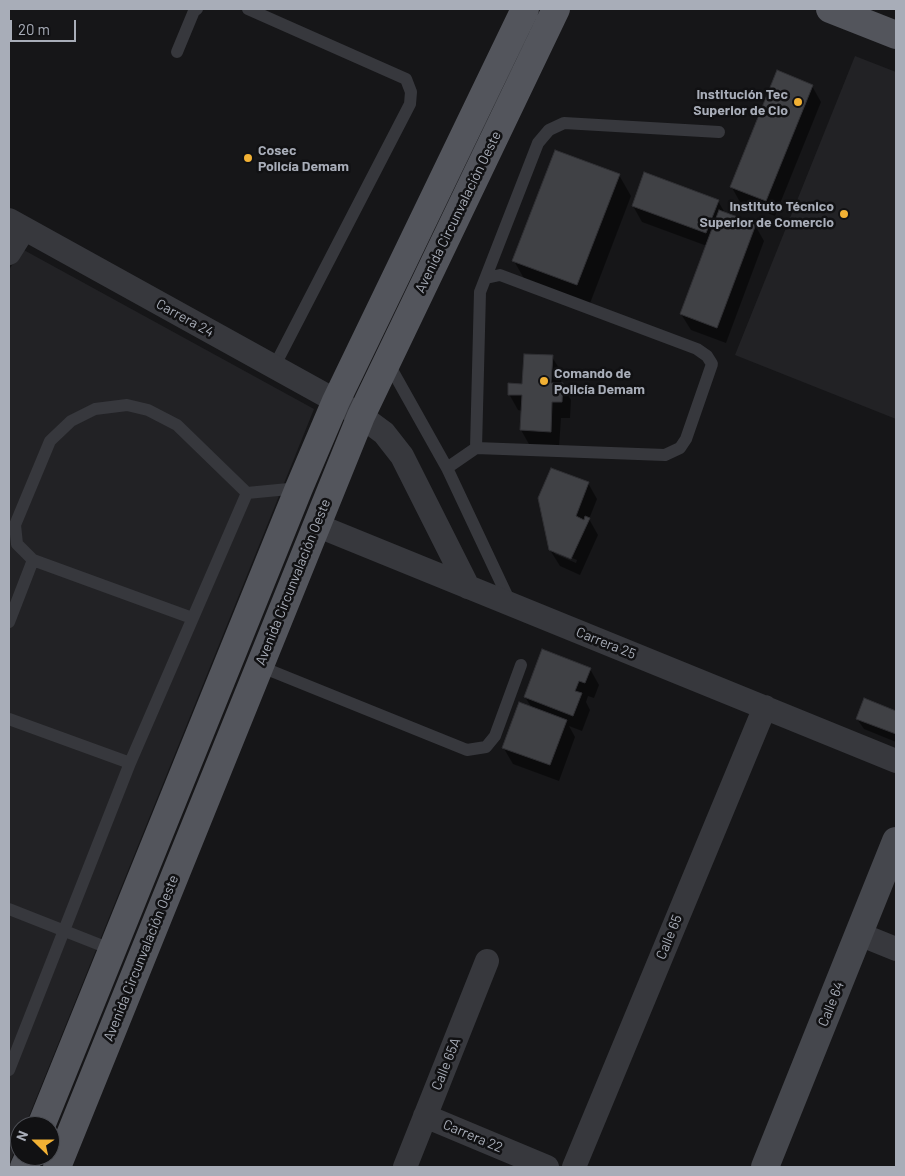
<!DOCTYPE html>
<meta charset="utf-8">
<style>
body{margin:0}
#map{position:relative;width:905px;height:1176px;overflow:hidden;background:#161618;font-family:Barlow,sans-serif}
canvas{display:block}
.frame{position:absolute;inset:0;border:10px solid #a8adb8;pointer-events:none}
.north{position:absolute;left:10px;top:1116px;width:50px;height:50px;box-sizing:border-box;background:#111113;border:1px solid #4d4f55;border-radius:50%;rotate:292deg;font-size:14px;font-weight:700;line-height:20px;text-align:center;color:#a8adb8}
.north::after{content:'';display:block;margin:auto;width:18px;height:22px;background:#f2b134;clip-path:polygon(50% 0,100% 100%,50% 72%,0 100%)}
.scale{position:absolute;left:10px;top:20px;width:66px;height:22px;box-sizing:border-box;border:2px solid #a8adb8;border-top:0;padding-left:6px;font-size:15px;line-height:18px;white-space:nowrap;color:#a8adb8;-webkit-text-stroke:4px #111113;paint-order:stroke}
</style>
<div id="map">
<canvas width="905" height="1176"></canvas>
<div class="frame"></div>
<div class="north">N</div>
<div class="scale">20 m</div>
</div>
<script>
const c = document.querySelector('canvas').getContext('2d');
c.lineJoin = 'round';
function fill(path, color) {
  c.fillStyle = color;
  c.fill(path, 'evenodd');
}
function toPath(rows) {
  const path = new Path2D();
  for (const r of rows) {
    path.moveTo(r[0], r[1]);
    for (let i = 2; i < r.length; i += 2) path.lineTo(r[i], r[i + 1]);
  }
  return path;
}
function trace(path, color, width, dash) {
  c.strokeStyle = color;
  c.lineWidth = width;
  c.lineCap = dash ? 'butt' : 'round';
  c.setLineDash(dash || []);
  c.stroke(path);
}
function write(font, color, halo, rows, align = 'center') {
  c.font = font + ' Barlow,sans-serif';
  c.lineWidth = 5;
  c.setLineDash([]);
  c.textBaseline = 'middle';
  c.strokeStyle = halo;
  c.fillStyle = color;
  for (const [text, x, y, turn = 0] of rows) {
    c.save();
    c.translate(x, y);
    c.rotate((+turn || 0) * Math.PI / 180);
    c.textAlign = isNaN(turn) ? turn : align;
    if (halo) c.strokeText(text, 0, 0);
    c.fillText(text, 0, 0);
    c.restore();
  }
}
fill(toPath([
 [855,56,896,72,896,419,735,355],
 [22,249,314,409,25,1126,20,1126,20,1137,9,1165,9,270]
]), '#222225');
fill(toPath([
 [812,86,821,102,775,216,740,202,731,186],
 [619,175,631,196,589,306,526,282,514,261],
 [718,201,725,213,755,225,764,241,726,343,691,330,681,314,707,246,642,222,633,206],
 [552,357,562,373,561,384,571,400,570,418,561,418,559,447,530,446,521,430,522,411,518,410,509,394,524,385],
 [588,483,597,499,589,519,598,535,580,575,560,566,550,550],
 [555,551,577,560,576,563,555,554],
 [590,669,599,685,594,698,588,696,586,702,590,710,582,731,569,726,575,737,559,781,513,764,503,747,532,708,525,697],
 [865,700,896,712,896,742,864,729,857,719]
]), '#0007');
const building = toPath([
 [777,70,813,85,766,201,730,187,777,70],
 [555,150,620,174,577,285,512,261,555,150],
 [644,172,719,200,706,233,632,206,644,172],
 [719,210,756,224,717,328,680,314,719,210],
 [524,354,553,355,551,383,563,383,562,402,552,402,551,432,520,430,522,395,508,395,508,383,522,384,524,354],
 [551,468,589,482,576,516,584,520,585,516,590,518,571,559,549,550,538,498,551,468],
 [542,649,591,668,585,683,579,681,575,691,582,693,573,716,524,697,542,649],
 [864,698,896,711,896,734,856,719,864,698],
 [519,702,567,720,550,765,502,748,519,702]
]);
fill(building, '#404145');
trace(building, '#303034', 1);
trace(toPath([
 [248,9,406,79,411,92,410,104,274,367],
 [177,52,194,11,197,9],
 [387,361,447,468,511,604],
 [476,448,665,455,680,448,686,439,712,364,707,356,697,349,500,275,486,278],
 [447,468,476,448,480,292,538,143,549,130,564,123,719,132],
 [192,618,33,560,17,544,15,525,50,441,71,421,95,409,127,405,148,410,177,425,247,493,299,488],
 [9,622,33,560],
 [259,666,467,750,486,747,495,736,521,665],
 [9,719,130,763],
 [9,909,113,950],
 [9,1070,130,763,247,493]
]), '#37383d', 12);
trace(toPath([
 [9,220,336,401,361,416,384,433,402,456,468,587],
 [9,253,24,229],
 [316,525,896,761],
 [859,934,896,949],
 [425,1116,547,1167],
 [405,1167,487,961],
 [574,1167,765,707]
]), '#37383d', 24);
trace(toPath([
 [765,1167,896,841]
]), '#45474d', 28);
trace(toPath([
 [830,9,896,35],
 [41,1126,299,488,336,401,525,9],
 [24,1167,29,1156],
 [57,1167,361,416,556,9]
]), '#53555c', 28);
for (const [x, y, r, color] of [
 [798,102,5,"#f2b134"],
 [248,158,5,"#f2b134"],
 [844,214,5,"#f2b134"],
 [544,381,5,"#f2b134"]
]) {
  const dot = new Path2D();
  dot.arc(x, y, r, 0, 2 * Math.PI);
  c.fillStyle = color;
  c.fill(dot);
  trace(dot, '#111113', 2);
}
write('bold 14px', '#a8adb8', '#111113', [
 ["Institución Tec",788,94],
 ["Superior de Cio",788,110],
 ["Cosec",258,150,"left"],
 ["Policía Demam",258,166,"left"],
 ["Instituto Técnico",834,206],
 ["Superior de Comercio",834,222],
 ["Comando de",554,373,"left"],
 ["Policía Demam",554,389,"left"]
], 'right');
write('14px', '#a8adb8', '#111113', [
 ["Avenida Circunvalación Oeste",458,212,-64],
 ["Carrera 24",185,318,29],
 ["Avenida Circunvalación Oeste",293,582,-68],
 ["Carrera 25",606,643,22],
 ["Calle 65",669,937,-68],
 ["Avenida Circunvalación Oeste",141,958,-68],
 ["Calle 64",831,1004,-68],
 ["Calle 65A",446,1064,-68],
 ["Carrera 22",473,1136,23]
]);
</script>
